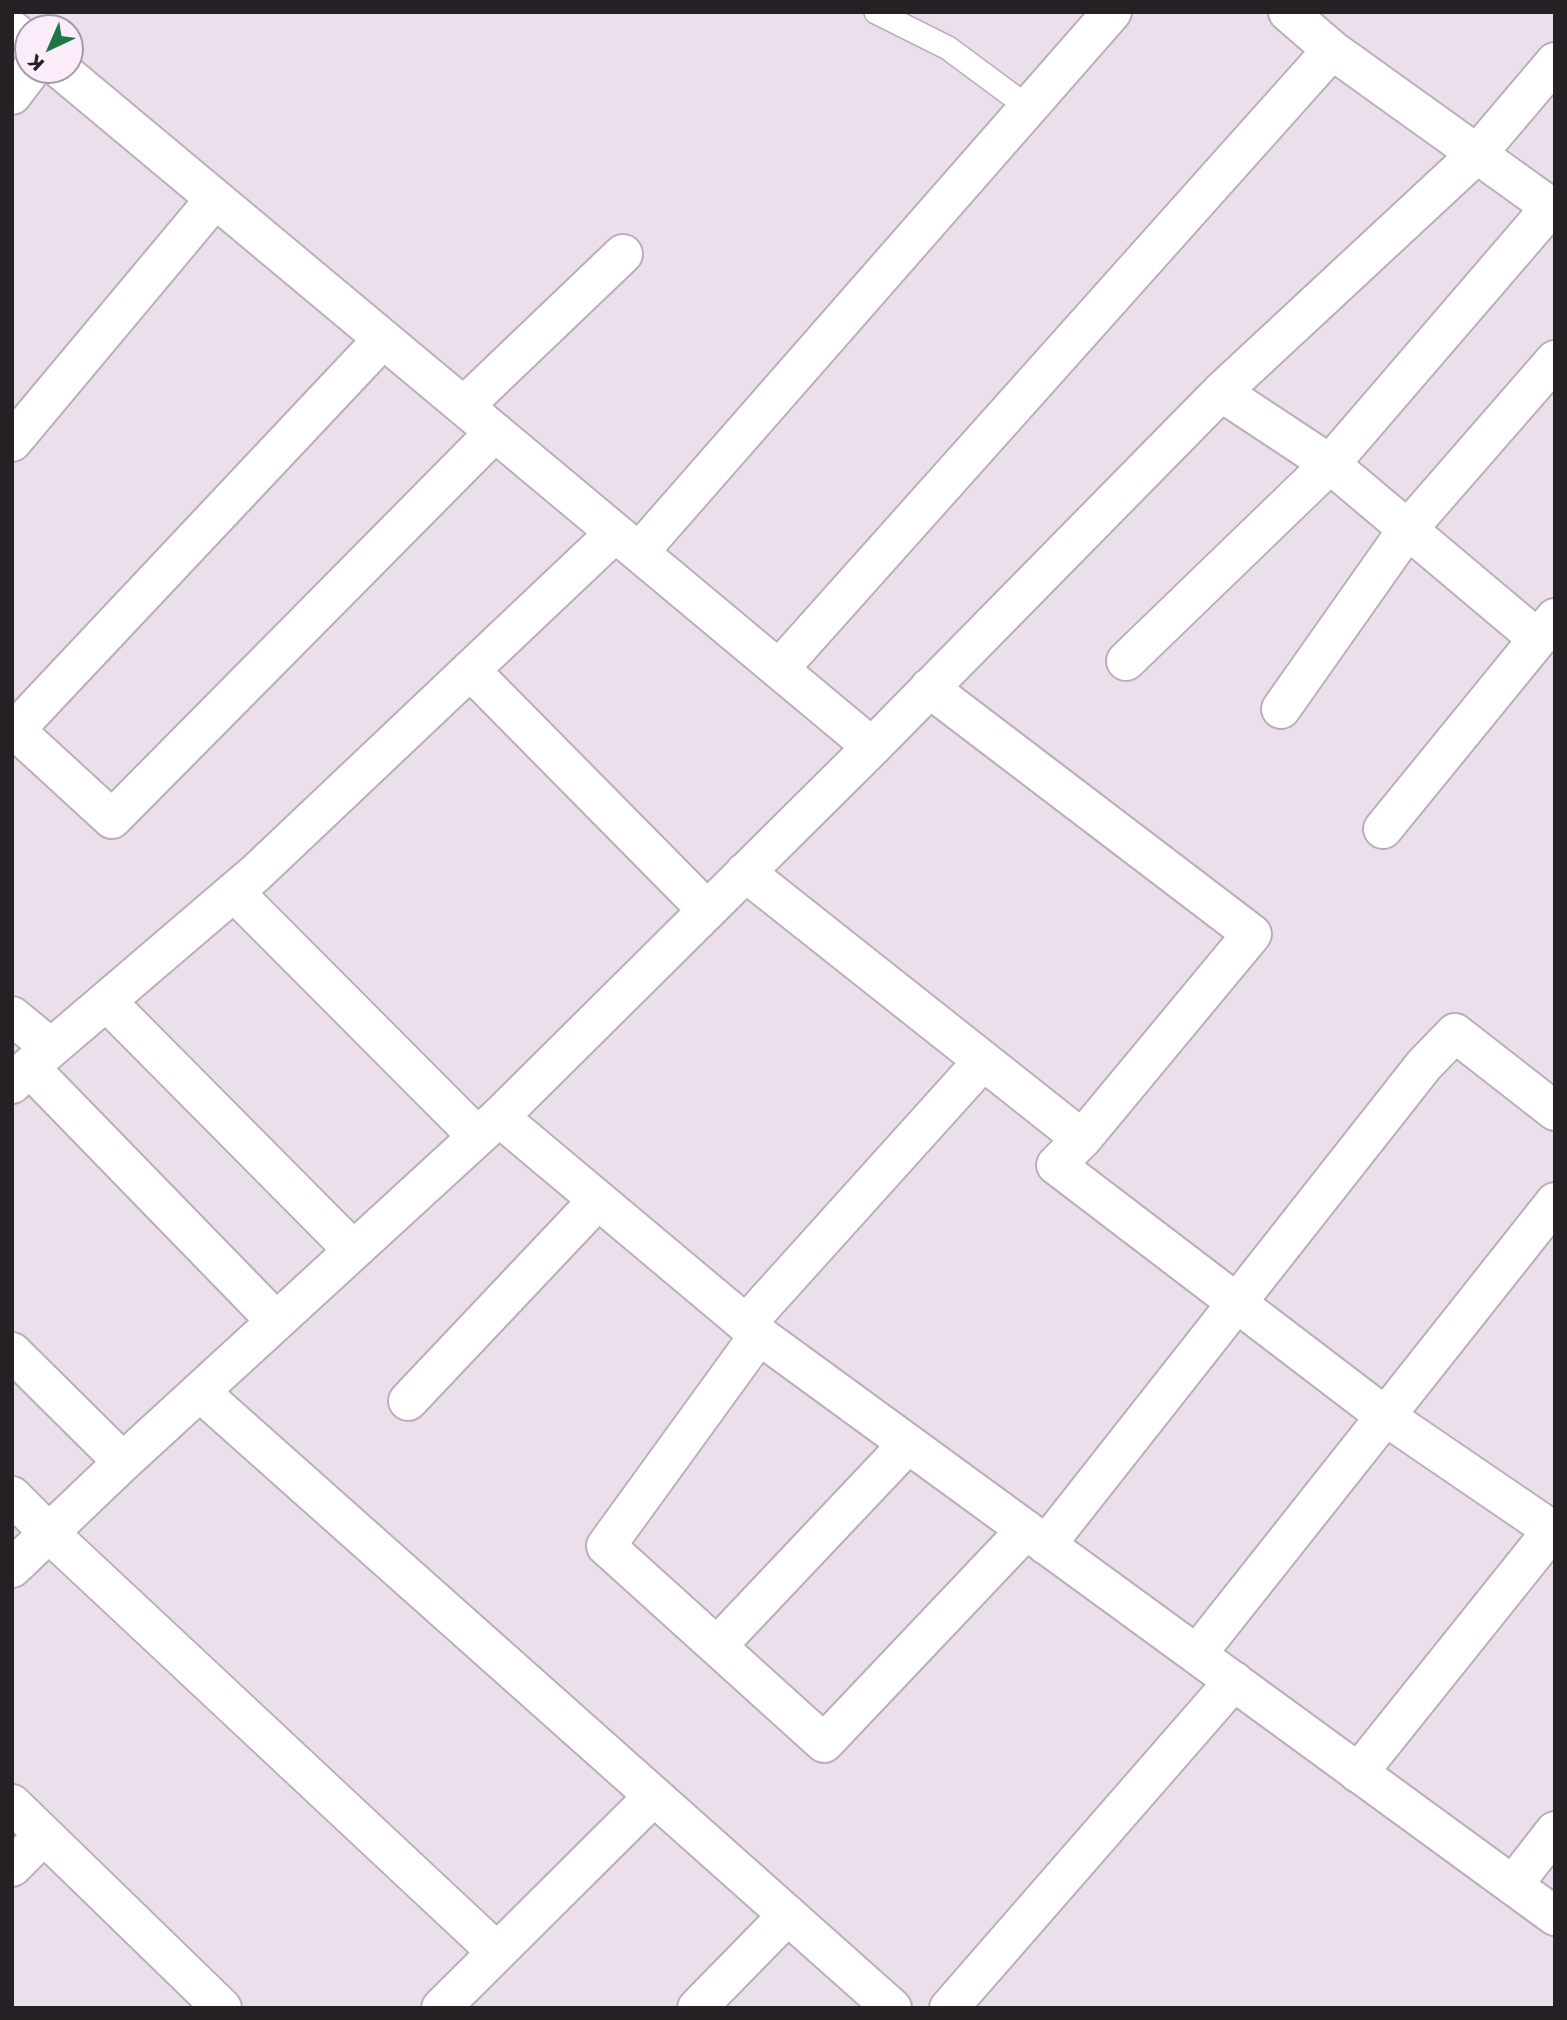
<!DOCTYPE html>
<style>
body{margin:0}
#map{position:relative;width:1567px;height:2020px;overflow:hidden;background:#ecdfec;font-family:"Golos Text",sans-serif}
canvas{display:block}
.frame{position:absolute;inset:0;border:14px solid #242024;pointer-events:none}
.north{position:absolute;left:14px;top:14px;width:70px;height:70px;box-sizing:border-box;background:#faecf9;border:2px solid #a49aa4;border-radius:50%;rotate:224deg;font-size:19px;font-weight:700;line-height:28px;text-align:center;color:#242024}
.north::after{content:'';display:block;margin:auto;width:24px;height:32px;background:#207547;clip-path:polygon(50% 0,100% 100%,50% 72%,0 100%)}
</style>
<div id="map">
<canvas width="1567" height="2020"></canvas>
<div class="frame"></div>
<div class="north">K</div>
</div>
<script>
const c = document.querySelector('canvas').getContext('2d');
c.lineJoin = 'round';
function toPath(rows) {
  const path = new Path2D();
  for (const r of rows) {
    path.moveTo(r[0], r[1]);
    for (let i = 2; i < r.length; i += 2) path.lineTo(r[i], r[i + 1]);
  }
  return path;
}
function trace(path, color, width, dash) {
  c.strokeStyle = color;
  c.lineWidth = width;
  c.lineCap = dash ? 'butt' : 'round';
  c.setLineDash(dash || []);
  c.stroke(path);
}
const service = toPath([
 [876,12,948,48,1029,108]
]);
const minor = toPath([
 [1288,12,1332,50],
 [12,30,28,43],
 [61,70,872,747],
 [12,95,31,70],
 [383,339,15,730,112,819,495,432],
 [1221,392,1330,464,1538,639],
 [464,406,623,254],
 [12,442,215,199],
 [639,552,1112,12],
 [1126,661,1330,464,1551,207],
 [779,669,1332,50,1555,210],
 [470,670,707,910],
 [929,688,1252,934,1082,1139,1056,1165,1385,1416,1555,1532],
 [1281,709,1407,530,1555,360],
 [1383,829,1555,618],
 [745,872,1082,1139],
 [234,892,477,1136],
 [106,1001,353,1250],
 [12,1016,51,1048],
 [29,1067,276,1321],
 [12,1084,29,1067,256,873,615,533],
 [499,1117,872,747,1221,392,1477,154,1555,62],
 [746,1324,983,1061],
 [759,1335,606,1546,824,1743,1026,1530],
 [12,1352,123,1462],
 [200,1392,892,2008],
 [408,1401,598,1200],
 [12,1496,49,1533,497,1952],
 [1046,1545,1424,1065,1455,1033,1555,1111],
 [717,1646,908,1444],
 [1197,1654,1555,1202],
 [1358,1773,1555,1527],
 [12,1804,222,2008],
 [12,1867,44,1835],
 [1513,1885,1555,1831],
 [441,2008,654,1796],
 [697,2008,788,1915],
 [949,2008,1234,1681]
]);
const tertiary = toPath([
 [12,1568,123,1462,499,1117,759,1335,1555,1916]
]);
trace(service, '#bbaeba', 26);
trace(minor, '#bbaeba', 42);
trace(tertiary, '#bbaeba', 42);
trace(service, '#fff', 23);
trace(minor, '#fff', 38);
trace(tertiary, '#fff', 38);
</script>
